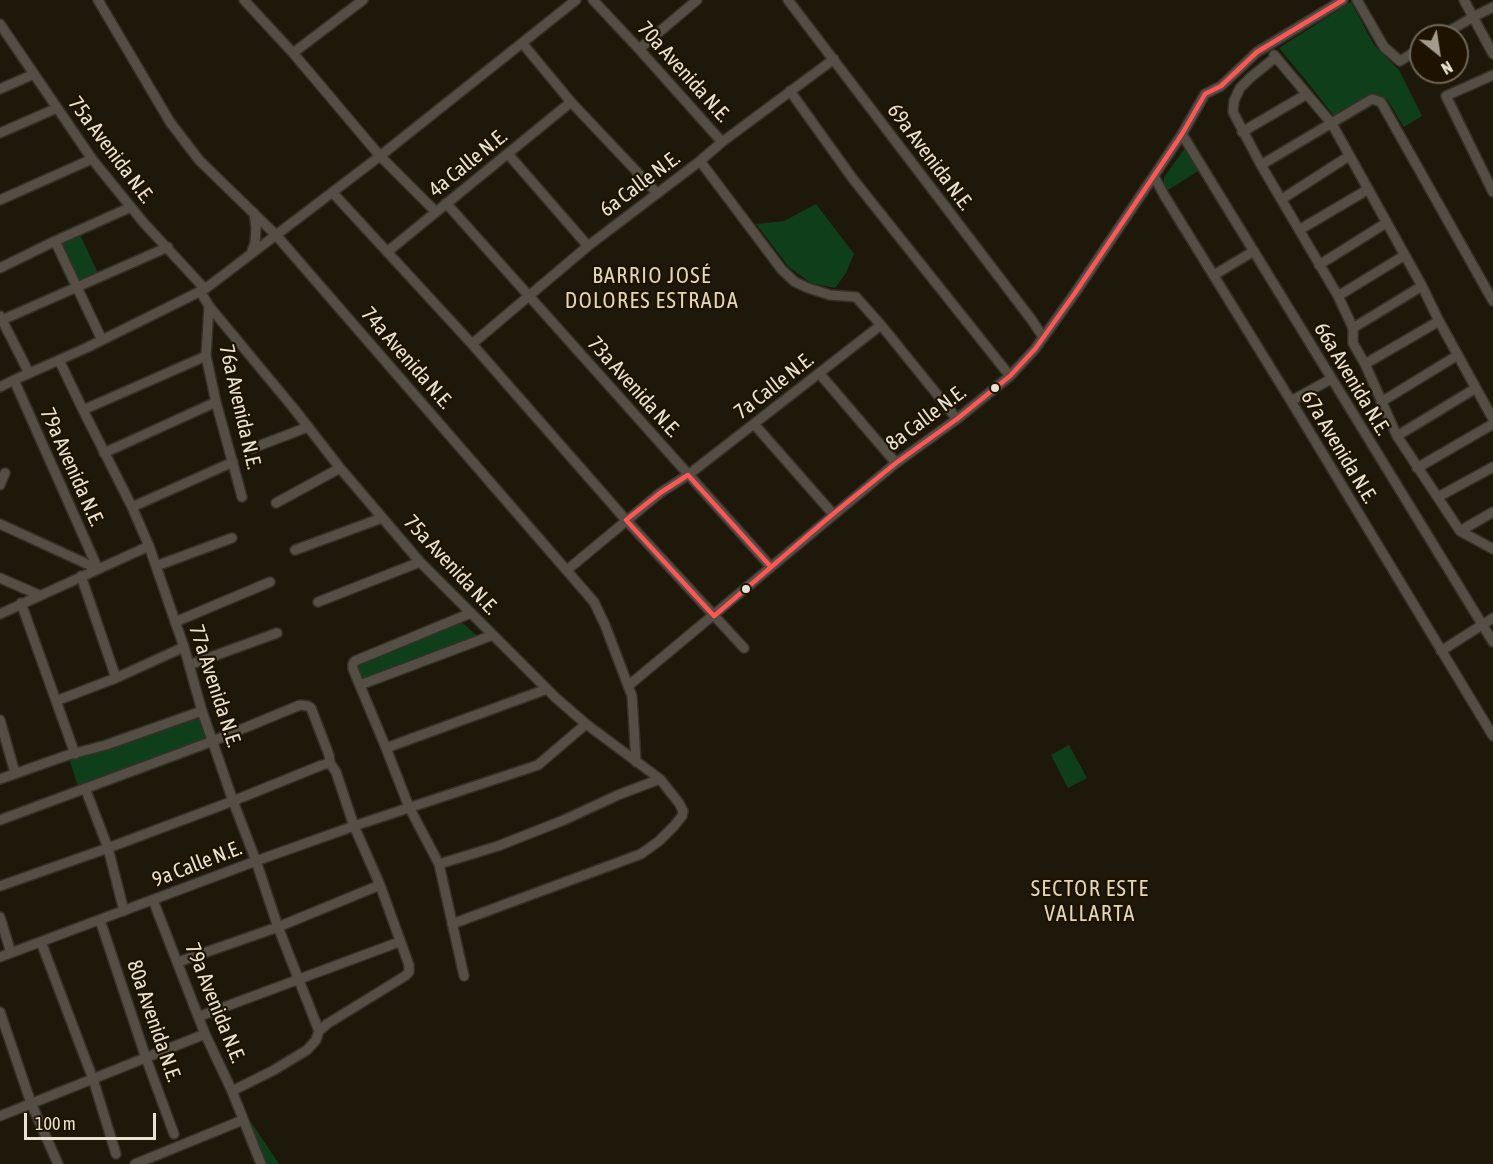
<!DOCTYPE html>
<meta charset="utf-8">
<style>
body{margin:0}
#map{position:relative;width:1493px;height:1164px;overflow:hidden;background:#1e180b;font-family:"Asap Condensed",sans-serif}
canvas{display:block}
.north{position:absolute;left:1409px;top:24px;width:60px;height:60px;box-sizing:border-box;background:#1d1300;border:2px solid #6f6655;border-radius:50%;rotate:150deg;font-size:16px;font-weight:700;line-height:24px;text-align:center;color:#eae3d4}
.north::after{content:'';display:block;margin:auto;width:21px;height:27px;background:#a39c8e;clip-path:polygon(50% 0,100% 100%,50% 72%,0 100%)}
.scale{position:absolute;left:24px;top:1113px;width:132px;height:27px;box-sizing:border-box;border:3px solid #eae3d4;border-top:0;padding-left:8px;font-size:18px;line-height:21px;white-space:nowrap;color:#eae3d4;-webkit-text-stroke:4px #1d1300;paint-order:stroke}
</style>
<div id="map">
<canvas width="1493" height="1164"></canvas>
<div class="north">N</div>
<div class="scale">100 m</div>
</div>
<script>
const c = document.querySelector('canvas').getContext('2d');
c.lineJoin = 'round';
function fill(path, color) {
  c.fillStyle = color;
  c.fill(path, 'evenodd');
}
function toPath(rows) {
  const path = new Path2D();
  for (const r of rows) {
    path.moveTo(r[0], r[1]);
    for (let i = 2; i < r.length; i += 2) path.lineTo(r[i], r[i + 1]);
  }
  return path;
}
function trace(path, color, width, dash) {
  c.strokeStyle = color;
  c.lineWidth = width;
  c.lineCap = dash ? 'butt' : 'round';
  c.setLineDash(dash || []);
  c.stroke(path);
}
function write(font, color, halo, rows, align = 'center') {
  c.font = font + ' "Asap Condensed",sans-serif';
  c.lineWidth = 4.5;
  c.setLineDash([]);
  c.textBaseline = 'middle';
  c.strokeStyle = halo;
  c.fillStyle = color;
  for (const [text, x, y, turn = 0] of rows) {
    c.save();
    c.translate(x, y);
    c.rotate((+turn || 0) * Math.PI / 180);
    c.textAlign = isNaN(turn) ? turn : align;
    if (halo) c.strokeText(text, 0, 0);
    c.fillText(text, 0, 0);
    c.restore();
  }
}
fill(toPath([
 [1351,2,1374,45,1399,70,1422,116,1404,127,1387,99,1372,93,1334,116,1309,84,1279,48],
 [1185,148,1189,150,1200,170,1168,190,1164,184,1164,177],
 [816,204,854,254,846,273,835,288,811,283,789,267,756,224,784,221],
 [80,235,98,273,77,283,59,245],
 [456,617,485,643,360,687,348,659],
 [202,711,212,739,79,790,68,755],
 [1069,745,1087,778,1068,788,1051,755],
 [245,1113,279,1164,261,1164]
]), '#0e3f1a');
const minor = toPath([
 [98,0,170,122,199,160,276,235,594,602,605,625,632,696,636,762],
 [244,0,293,53,380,156,436,212],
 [593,0,639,49,722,142],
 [788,0,1031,319,1043,337],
 [1357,0,1384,47,1400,61,1421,48],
 [1464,0,1493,54],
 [0,24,92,159,143,222,205,289],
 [1441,36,1473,17,1493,7],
 [523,44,571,102,657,193],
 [639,49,697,0],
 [293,53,363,0],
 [1274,55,1332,124,1422,286,1439,321,1493,419],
 [1276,57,1251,77,1240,88,1234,101,1233,112,1261,165,1338,296,1353,328,1353,343,1365,364,1397,436,1460,531,1493,549],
 [1493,75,1446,96,1493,192],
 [0,89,34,74],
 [790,91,853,179,1010,376],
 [1242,132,1307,94],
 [0,133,57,108],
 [1182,134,1493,642],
 [508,154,588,246],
 [700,161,782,270,795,282,808,288,830,295,856,297,881,325,957,419],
 [1261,165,1372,99,1381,102,1493,301],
 [1154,176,1164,195,1291,401,1493,736],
 [333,193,472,344,626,520,744,648],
 [1282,199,1349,156],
 [0,200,92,159],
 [446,203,771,567],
 [1299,230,1367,190],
 [55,241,102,340],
 [387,252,571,102],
 [251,254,255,243,256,228,254,213],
 [1319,265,1386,223],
 [0,268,55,241,131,207],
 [1214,275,1254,251],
 [200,291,209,306,206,356,216,402,242,497],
 [1338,296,1405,255],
 [209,306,295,410,340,468,420,562,556,698,586,724,660,779,679,803,683,811,682,816,674,826,659,841,641,854,452,924],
 [0,316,29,373],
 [2,320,168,247],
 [1353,328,1422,286],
 [472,344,588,246,700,161,722,142,834,59],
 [59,360,83,410,132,507,149,546,184,647,202,711,233,801,256,861,278,927,319,1031],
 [1365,364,1439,321],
 [819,373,896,463],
 [14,380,98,569],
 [0,387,14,380,86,348,205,289,380,156,576,0],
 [1291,401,1331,379],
 [1381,402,1458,355],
 [83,410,206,356],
 [754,424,833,514],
 [1397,436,1476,388],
 [253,448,308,427],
 [104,453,216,402],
 [1417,468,1493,424],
 [0,485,5,473],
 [1438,497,1493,467],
 [276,503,340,468],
 [132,507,233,462],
 [0,524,98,569],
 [1460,531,1493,512],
 [295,550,382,518],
 [156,566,232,538],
 [567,570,660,493,688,475,881,325],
 [81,576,116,678],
 [0,578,39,595],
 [318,602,420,562],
 [21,603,75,754],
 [0,614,149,546],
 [175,622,270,582],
 [1441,651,1493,618],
 [189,665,277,633],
 [360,685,493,635],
 [628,686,896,463,957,419,1010,376,1035,349,1075,293,1182,134,1205,94,1221,86,1257,52,1343,0],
 [56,701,116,678,184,647],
 [0,720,15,773],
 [386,748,547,689],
 [0,779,68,755,106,745,202,711],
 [85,788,108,848,124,911],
 [0,820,213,741,300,705,308,706,311,708,329,755,330,763,336,772,354,826,380,885,409,965,409,972,405,976,327,1024,319,1031,316,1040,307,1050,274,1070,232,1091],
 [439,864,498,846,564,820,618,795,660,779],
 [0,886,108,848,233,801,322,765,330,763],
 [153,900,205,1034,232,1091,261,1164],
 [0,917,11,953],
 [100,920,146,1058,174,1134],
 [41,942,93,1079,116,1154],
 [0,957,256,861,354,826,538,765,586,724],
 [178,962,278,927,380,885],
 [464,976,439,864,409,807,386,748,353,669,353,664,355,661,471,613],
 [0,1012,31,1103,58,1164],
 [200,1016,399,942],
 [0,1116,205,1034],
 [135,1164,243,1120]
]);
trace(minor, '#353129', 12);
trace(minor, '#544e44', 9);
trace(toPath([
 [1205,94,1221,86,1257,52,1343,0],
 [771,567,688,475,660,493,626,520,714,616,833,514,896,463,957,419,1010,376,1035,349,1075,293,1182,134,1205,94]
]), '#f55', 4.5);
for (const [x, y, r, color] of [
 [995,388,5,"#eae3d4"],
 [746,589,5,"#eae3d4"]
]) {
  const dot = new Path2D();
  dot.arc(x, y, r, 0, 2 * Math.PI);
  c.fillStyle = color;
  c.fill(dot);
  trace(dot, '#1d1300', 2);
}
write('21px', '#eae3d4', '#1d1300', [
 ["70a Avenida N.E.",684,72,48],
 ["75a Avenida N.E.",111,150,53],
 ["69a Avenida N.E.",930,157,53],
 ["4a Calle N.E.",468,163,-39],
 ["6a Calle N.E.",640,184,-37],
 ["74a Avenida N.E.",407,358,49],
 ["66a Avenida N.E.",1352,379,59],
 ["7a Calle N.E.",774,386,-38],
 ["73a Avenida N.E.",634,387,48],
 ["76a Avenida N.E.",240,407,77],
 ["8a Calle N.E.",926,418,-37],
 ["67a Avenida N.E.",1339,447,59],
 ["79a Avenida N.E.",72,467,66],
 ["75a Avenida N.E.",451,565,47],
 ["77a Avenida N.E.",215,686,72],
 ["9a Calle N.E.",197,864,-21],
 ["79a Avenida N.E.",215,1003,68],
 ["80a Avenida N.E.",154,1021,71]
]);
c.letterSpacing = '1.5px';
write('22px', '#e4d7b8', '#1d1300', [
 ["BARRIO JOSÉ",652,276],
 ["DOLORES ESTRADA",652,301],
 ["SECTOR ESTE",1090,889],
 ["VALLARTA",1090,914]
]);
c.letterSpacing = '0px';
</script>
